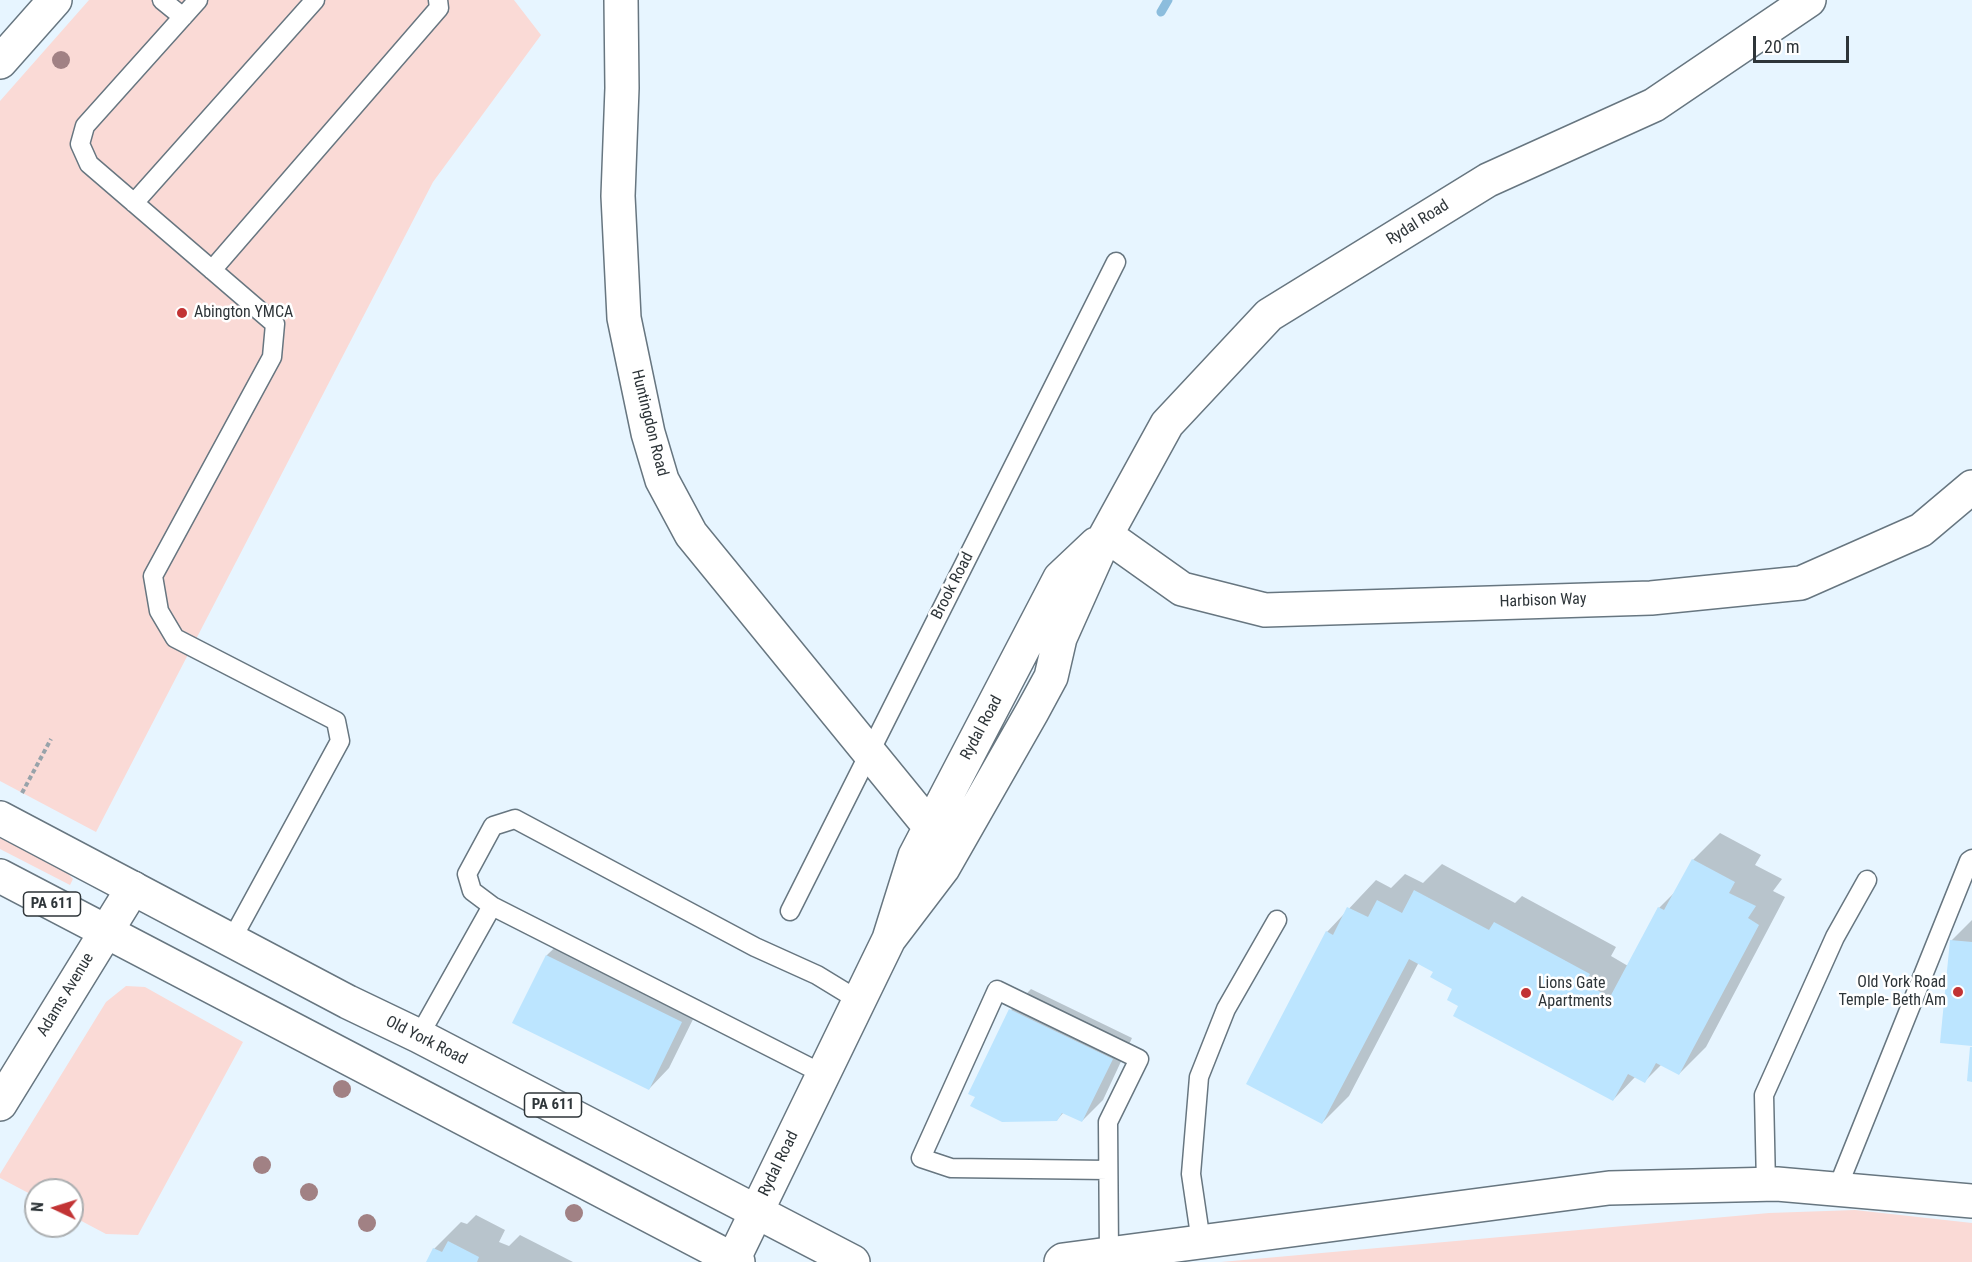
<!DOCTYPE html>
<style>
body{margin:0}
#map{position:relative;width:1972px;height:1262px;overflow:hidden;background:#e7f5ff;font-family:"Roboto Condensed",sans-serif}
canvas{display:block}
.north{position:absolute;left:24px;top:1178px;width:60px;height:60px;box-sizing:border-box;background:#fff;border:2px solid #abaeb0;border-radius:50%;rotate:274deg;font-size:16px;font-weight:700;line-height:24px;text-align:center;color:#2e3539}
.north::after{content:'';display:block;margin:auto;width:21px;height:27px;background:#c23334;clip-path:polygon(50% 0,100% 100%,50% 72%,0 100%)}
.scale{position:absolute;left:1753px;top:36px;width:96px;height:27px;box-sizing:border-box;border:3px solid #2e3539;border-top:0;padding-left:8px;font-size:18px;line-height:21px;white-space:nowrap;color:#2e3539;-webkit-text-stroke:4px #fff;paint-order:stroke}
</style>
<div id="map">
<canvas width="1972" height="1262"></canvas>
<div class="north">N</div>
<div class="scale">20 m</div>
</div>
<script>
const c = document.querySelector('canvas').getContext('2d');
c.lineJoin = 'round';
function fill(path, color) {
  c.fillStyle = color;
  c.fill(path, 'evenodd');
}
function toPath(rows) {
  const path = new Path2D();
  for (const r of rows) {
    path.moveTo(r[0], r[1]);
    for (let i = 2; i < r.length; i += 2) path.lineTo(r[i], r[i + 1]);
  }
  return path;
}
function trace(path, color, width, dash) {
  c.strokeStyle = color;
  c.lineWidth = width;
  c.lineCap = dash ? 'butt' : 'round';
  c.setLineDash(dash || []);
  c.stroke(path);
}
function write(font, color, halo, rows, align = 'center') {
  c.font = font + ' "Roboto Condensed",sans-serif';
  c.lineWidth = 5;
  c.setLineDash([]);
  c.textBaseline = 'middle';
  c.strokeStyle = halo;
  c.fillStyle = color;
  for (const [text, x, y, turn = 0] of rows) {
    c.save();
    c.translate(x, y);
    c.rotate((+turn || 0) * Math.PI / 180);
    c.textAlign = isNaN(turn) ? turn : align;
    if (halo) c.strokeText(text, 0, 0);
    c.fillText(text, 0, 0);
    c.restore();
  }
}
fill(toPath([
 [89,0,514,0,541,35,433,182,96,832,0,781,0,101],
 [0,835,62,867,73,879,70,885,0,849],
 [126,986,145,987,243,1042,138,1235,106,1234,72,1216,72,1190,36,1190,36,1197,0,1178,0,1174,106,1002],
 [1855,1210,1972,1223,1972,1262,1221,1262,1769,1213]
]), '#fadad6');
fill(toPath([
 [1720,833,1761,855,1755,865,1782,879,1773,891,1785,897,1706,1047,1679,1074,1662,1064,1645,1081,1636,1076,1613,1100,1461,1006,1454,988,1435,971,1419,962,1349,1096,1322,1123,1327,932,1376,880,1391,888,1405,874,1423,883,1442,864,1515,903,1522,896,1616,947,1611,956,1628,966,1659,908,1676,891,1693,860],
 [1972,920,1972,1044,1951,941],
 [568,935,702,1001,669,1068,649,1089,514,1023,547,955],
 [1031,989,1132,1038,1103,1100,1082,1121,1064,1112,1057,1120,1011,1010],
 [476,1215,505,1230,499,1242,509,1246,520,1235,573,1262,428,1262,434,1249,461,1222,467,1224]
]), '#0003');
trace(toPath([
 [1161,12,1168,0]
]), '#8cbddd', 9);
fill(toPath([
 [1692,859,1735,882,1729,893,1756,906,1748,918,1759,925,1679,1075,1656,1063,1645,1083,1628,1074,1613,1101,1453,1016,1458,1006,1447,1000,1452,989,1430,977,1433,972,1409,959,1322,1124,1246,1084,1326,931,1333,935,1347,907,1368,917,1377,900,1402,913,1414,890,1489,930,1494,922,1590,974,1585,984,1610,997,1658,907,1664,910],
 [1950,940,1972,942,1972,1046,1940,1043],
 [546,955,682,1022,649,1090,512,1023],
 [1009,1009,1113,1059,1082,1122,1062,1113,1057,1121,1002,1122,970,1106,975,1097,968,1094],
 [1970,1047,1972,1047,1972,1082,1967,1081],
 [448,1241,479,1257,477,1262,426,1262,433,1248,442,1252]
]), '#bce5ff');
const lane = toPath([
 [162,0,183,17],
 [198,0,85,126,80,144,89,164,275,324,272,357,153,576,159,611,175,638,336,721,340,741,232,939],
 [134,203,315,0],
 [212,270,439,8,438,0],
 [790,911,1116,262],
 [419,1036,492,906],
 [823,1074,492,906,472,891,467,874,493,826,515,819,755,947,817,975,858,1000],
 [1108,1170,951,1168,921,1158,997,990,1139,1059,1108,1122,1109,1254],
 [1766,1185,1764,1095,1835,937,1867,880],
 [1837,1189,1969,861,1972,859],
 [1201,1242,1191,1174,1199,1077,1226,1009,1277,920]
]);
const street = toPath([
 [621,0,622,88,618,196,624,318,648,433,662,480,691,534,930,827],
 [1106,535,1182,589,1265,610,1651,598,1801,583,1921,530,1972,487],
 [889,939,943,868,1032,712,1051,677,1060,638,1106,535,1167,424,1269,315,1488,180,1654,105,1809,0],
 [0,1104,133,888],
 [733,1260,889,939,915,856,1060,578,1096,544],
 [1061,1262,1063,1260,1609,1188,1777,1184,1972,1201]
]);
const secondary = toPath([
 [0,62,55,0]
]);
const highway = toPath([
 [0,818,348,1002,419,1036,853,1262],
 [0,876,738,1262]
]);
trace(lane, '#677680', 21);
trace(street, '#677680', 36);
trace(secondary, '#677680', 36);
trace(highway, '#677680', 36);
trace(toPath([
 [22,793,51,739]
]), '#98a3aa', 4, [4.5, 3]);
trace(lane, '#fff', 18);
trace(street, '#fff', 33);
trace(secondary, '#fff', 33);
trace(highway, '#fff', 33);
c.fillStyle = '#a18184';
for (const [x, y] of [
 [61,60],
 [342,1089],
 [262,1165],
 [309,1192],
 [574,1213],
 [367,1223]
]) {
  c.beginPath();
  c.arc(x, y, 9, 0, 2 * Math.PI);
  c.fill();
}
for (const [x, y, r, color] of [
 [182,313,6,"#c23334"],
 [1958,992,6,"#c23334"],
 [1526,993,6,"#c23334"]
]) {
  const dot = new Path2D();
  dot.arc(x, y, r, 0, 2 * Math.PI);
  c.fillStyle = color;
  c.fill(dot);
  trace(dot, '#fff', 2);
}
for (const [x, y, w] of [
 [52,904,57],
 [553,1105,57]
]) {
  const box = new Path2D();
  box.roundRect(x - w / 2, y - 12, w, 24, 4.5);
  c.fillStyle = '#fff';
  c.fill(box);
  trace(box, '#2e3539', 1.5);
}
write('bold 15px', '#2e3539', null, [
 ["PA 611",52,904],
 ["PA 611",553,1105]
]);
write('16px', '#2e3539', '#fff', [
 ["Rydal Road",1418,223,-32],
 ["Huntingdon Road",649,423,76],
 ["Brook Road",953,586,-63],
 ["Harbison Way",1543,601,-2],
 ["Rydal Road",982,728,-62],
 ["Adams Avenue",66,995,-59],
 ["Old York Road",426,1041,27],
 ["Rydal Road",779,1164,-64]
]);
write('16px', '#2e3539', '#fff', [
 ["Abington YMCA",194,313],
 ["Old York Road",1946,983,"right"],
 ["Temple- Beth Am",1946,1001,"right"],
 ["Lions Gate",1538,984],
 ["Apartments",1538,1002]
], 'left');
</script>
